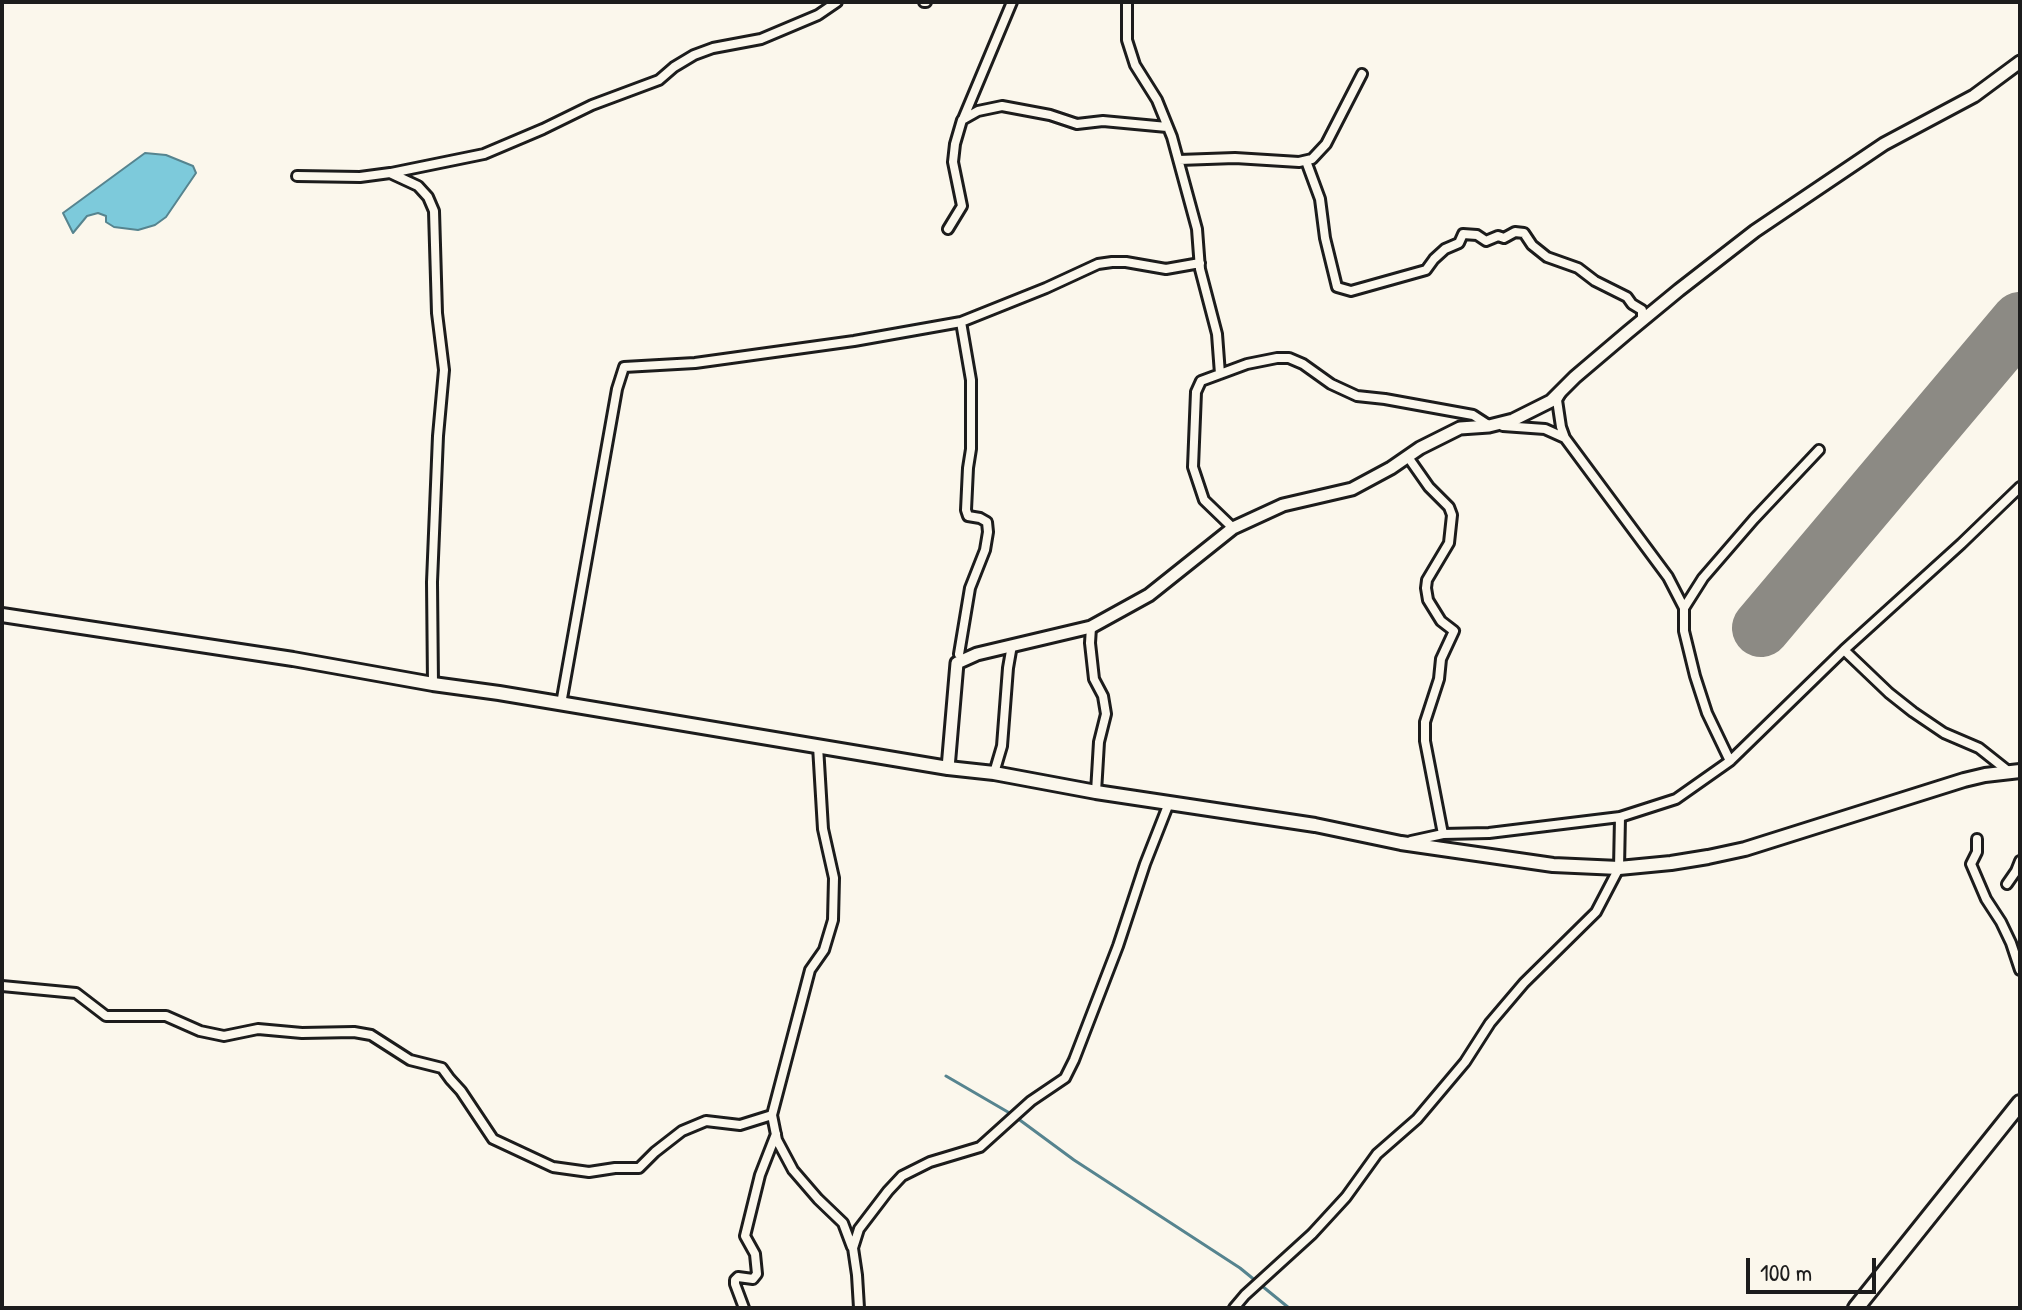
<!DOCTYPE html>
<style>
body{margin:0}
#map{position:relative;width:2022px;height:1310px;overflow:hidden;background:#fbf7ec;font-family:"Patrick Hand",sans-serif}
canvas{display:block}
.frame{position:absolute;inset:0;border:4px solid #1c1c1c;pointer-events:none}
.scale{position:absolute;left:1746px;top:1258px;width:130px;height:36px;box-sizing:border-box;border:4px solid #1c1c1c;border-top:0;padding-left:10px;font-size:24px;line-height:28px;white-space:nowrap;color:#1c1c1c;-webkit-text-stroke:6px #fbf7ec;paint-order:stroke}
</style>
<div id="map">
<canvas width="2022" height="1310"></canvas>
<div class="frame"></div>
<div class="scale">100 m</div>
</div>
<script>
const c = document.querySelector('canvas').getContext('2d');
c.lineJoin = 'round';
function fill(path, color) {
  c.fillStyle = color;
  c.fill(path, 'evenodd');
}
function toPath(rows) {
  const path = new Path2D();
  for (const r of rows) {
    path.moveTo(r[0], r[1]);
    for (let i = 2; i < r.length; i += 2) path.lineTo(r[i], r[i + 1]);
  }
  return path;
}
function trace(path, color, width, dash) {
  c.strokeStyle = color;
  c.lineWidth = width;
  c.lineCap = dash ? 'butt' : 'round';
  c.setLineDash(dash || []);
  c.stroke(path);
}
const water = toPath([
 [145,153,166,155,193,166,196,173,166,217,155,225,138,230,114,227,106,222,106,216,98,213,87,216,73,233,63,213,145,153]
]);
fill(water, '#7dcadb');
trace(water, '#56848f', 2);
trace(toPath([
 [946,1076,1013,1115,1074,1160,1240,1268,1289,1308]
]), '#56848f', 3);
trace(toPath([
 [1761,628,2020,321]
]), '#8c8a84', 58);
const street = toPath([
 [924,2,926,2],
 [1127,2,1127,40,1135,65,1157,100,1172,137,1197,229,1200,269,1217,334,1220,374,1201,381,1196,392,1193,467,1204,500,1233,528],
 [963,119,1012,2],
 [1179,160,1235,158,1299,162,1312,159,1326,144,1362,74],
 [1306,161,1320,199,1325,238,1337,287,1351,291,1426,270,1434,259,1445,249,1459,243,1463,234,1477,235,1486,241,1498,236,1504,238,1515,232,1524,233,1532,245,1547,257,1578,268,1595,281,1627,297,1632,304,1642,310,1642,321],
 [391,173,484,154,543,129,592,105,659,80,674,67,694,55,713,48,761,39,818,15,837,2],
 [297,176,360,177,390,173,418,186,428,197,434,211,437,313,444,370,438,436,432,582,433,684],
 [948,229,962,206,953,162,955,144,962,120,978,111,1002,106,1050,115,1077,124,1103,121,1167,127],
 [1220,374,1247,364,1277,358,1289,358,1303,364,1331,384,1357,396,1385,399,1473,415,1490,426],
 [1561,393,1557,400,1561,427,1565,438],
 [1503,426,1545,429,1565,438,1668,577,1684,608,1684,631,1695,676,1707,713,1730,761],
 [1408,457,1429,487,1449,507,1452,515,1449,543,1427,580,1426,588,1428,600,1441,621,1454,631,1441,659,1439,679,1425,722,1425,741,1443,834],
 [1684,608,1703,578,1754,519,1819,450],
 [1091,627,1090,643,1094,679,1103,696,1106,714,1099,742,1096,792],
 [1844,650,1889,693,1913,712,1944,733,1979,748,2008,771],
 [959,654,970,588,985,550,988,532,987,522,980,518,968,516,966,510,968,468,971,449,971,380,961,322],
 [561,704,617,389,624,367,695,363,854,341,961,322,1046,288,1098,264,1112,262,1126,262,1166,269,1200,263],
 [818,746,823,829,834,878,833,920,824,950,810,970,772,1115,777,1140,793,1170,818,1199,843,1223,852,1247],
 [994,773,1002,746,1008,668,1012,645],
 [1977,839,1977,852,1971,864,1986,899,2001,922,2011,943,2020,970],
 [1411,841,1443,834,1489,833,1620,817,1676,799,1730,761,1844,650,1961,544,2020,487],
 [2007,884,2016,871,2020,861],
 [2,986,76,993,106,1016,166,1016,200,1031,224,1036,258,1029,302,1033,354,1032,371,1035,410,1060,442,1068,450,1079,461,1091,493,1139,553,1167,589,1172,615,1168,639,1168,655,1152,682,1131,706,1121,740,1125,772,1115],
 [744,1308,735,1284,735,1280,738,1277,753,1279,757,1274,755,1254,745,1236,760,1175,776,1134],
 [859,1308,857,1275,853,1248,859,1229,888,1191,902,1176,930,1162,980,1147,1031,1101,1065,1078,1074,1060,1118,946,1145,864,1169,803],
 [1234,1308,1245,1295,1312,1234,1346,1197,1377,1154,1417,1119,1465,1062,1490,1023,1524,983,1596,912,1619,868,1620,817]
]);
const secondary = toPath([
 [948,768,957,663,977,654,1091,627,1149,595,1233,528,1283,505,1352,489,1391,468,1420,448,1460,428,1489,426,1513,420,1551,401,1575,377,1628,332,1679,290,1755,231,1884,144,1974,96,2020,62]
]);
const primary = toPath([
 [2,615,293,659,433,684,499,693,948,768,994,773,1096,792,1315,825,1401,843,1553,865,1619,868,1671,863,1708,857,1745,849,1964,780,1985,775,2020,771]
]);
const highway = toPath([
 [1856,1308,2020,1103]
]);
trace(street, '#1c1c1c', 14);
trace(secondary, '#1c1c1c', 17);
trace(primary, '#1c1c1c', 18);
trace(highway, '#1c1c1c', 20);
trace(street, '#fbf7ec', 8);
trace(secondary, '#fbf7ec', 11);
trace(primary, '#fbf7ec', 12);
trace(highway, '#fbf7ec', 14);
</script>
